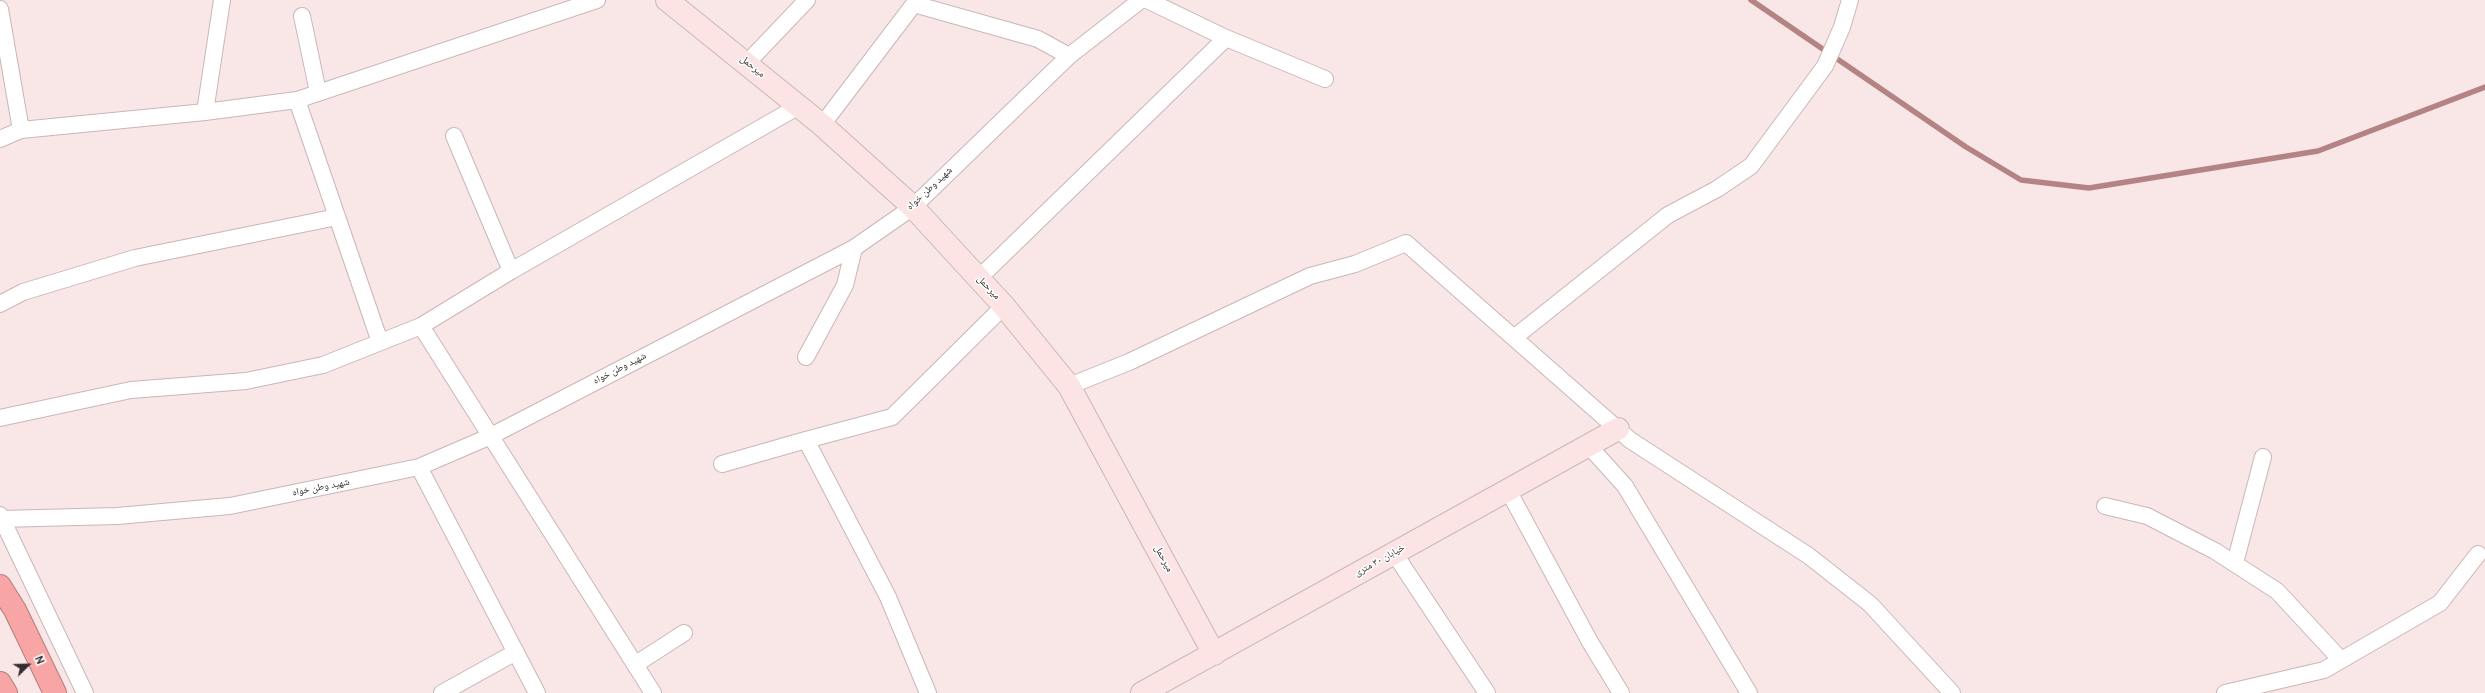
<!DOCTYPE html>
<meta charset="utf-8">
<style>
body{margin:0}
#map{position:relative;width:2485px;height:693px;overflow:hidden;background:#f9e6e6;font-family:Overpass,sans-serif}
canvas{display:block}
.north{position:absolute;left:8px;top:645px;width:40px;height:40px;-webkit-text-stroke:3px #fff;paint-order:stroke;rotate:67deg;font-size:11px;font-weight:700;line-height:16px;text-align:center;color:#342d2d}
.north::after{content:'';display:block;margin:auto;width:14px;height:18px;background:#342d2d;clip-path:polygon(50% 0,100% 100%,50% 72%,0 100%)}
</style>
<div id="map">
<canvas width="2485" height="693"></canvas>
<div class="north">N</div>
</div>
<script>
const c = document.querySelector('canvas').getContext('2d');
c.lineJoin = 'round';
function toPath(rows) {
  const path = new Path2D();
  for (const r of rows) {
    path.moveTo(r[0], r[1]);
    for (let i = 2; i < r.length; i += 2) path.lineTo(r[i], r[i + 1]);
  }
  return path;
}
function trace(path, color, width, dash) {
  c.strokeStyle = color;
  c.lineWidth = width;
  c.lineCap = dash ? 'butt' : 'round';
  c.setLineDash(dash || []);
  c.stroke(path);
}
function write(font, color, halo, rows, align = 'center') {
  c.font = font + ' Overpass,"Noto Naskh Arabic",sans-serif';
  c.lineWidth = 3;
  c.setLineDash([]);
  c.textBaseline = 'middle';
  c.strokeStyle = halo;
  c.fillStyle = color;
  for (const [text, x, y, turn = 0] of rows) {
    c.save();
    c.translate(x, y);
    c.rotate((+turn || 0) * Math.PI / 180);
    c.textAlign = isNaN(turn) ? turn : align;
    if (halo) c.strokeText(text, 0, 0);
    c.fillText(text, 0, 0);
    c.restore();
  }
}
trace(toPath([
 [1751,0,1966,147,2021,180,2089,188,2318,151,2485,87]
]), '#b38483', 5.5);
const street = toPath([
 [1147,0,1226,38,1325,79],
 [0,9,21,130],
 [302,16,318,92],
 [747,63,807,0],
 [297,100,380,342],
 [205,112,222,0],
 [822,125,914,4,1038,39,1069,56],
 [454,136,511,271],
 [0,139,21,130,205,112,297,100,597,0],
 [979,278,1226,38],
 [0,304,23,292,135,258,337,217],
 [421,326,653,693],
 [1515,337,1668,215,1717,189,1751,166,1825,66,1842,27,1850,0],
 [806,357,845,285,854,248],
 [1069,386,1129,362,1310,276,1355,264,1406,243,1630,440,1809,556,1870,604,1952,693],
 [0,418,131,390,246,381,323,365,421,326,511,271,799,106],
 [806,440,892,417,1004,306],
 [1588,445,1625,486,1749,693],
 [722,464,806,440,888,597,928,693],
 [419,467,537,693],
 [1508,490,1590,642,1621,693],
 [2105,506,2147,516,2215,551,2277,591,2341,660],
 [0,515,85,693],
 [0,519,117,516,230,506,419,467,491,436,854,248,913,207,1069,56,1141,0],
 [1394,553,1487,693],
 [2235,563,2263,457],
 [636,664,684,633],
 [442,693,516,652],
 [2225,693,2324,670,2440,603,2478,554]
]);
const secondary = toPath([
 [667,0,822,125,913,207,1004,306,1069,386,1214,654],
 [1142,693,1618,429]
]);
const highway = toPath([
 [0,586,15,610,55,693],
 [0,683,6,693]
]);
trace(street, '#c9b7b6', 18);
trace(secondary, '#c9b7b6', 24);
trace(highway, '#b37c7b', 24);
trace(street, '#fff', 16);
trace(secondary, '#fde4e4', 22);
trace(highway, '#f8a6a5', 22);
write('10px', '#342d2d', '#fff', [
 ["میرحمل",752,67,39],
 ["شهید وطن خواه",930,189,-43],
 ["میرحمل",988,288,47],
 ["شهید وطن خواه",620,369,-27],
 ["شهید وطن خواه",321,488,-11],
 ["میرحمل",1163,559,62],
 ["خیابان ۳۰ متری",1380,561,-29]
]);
</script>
